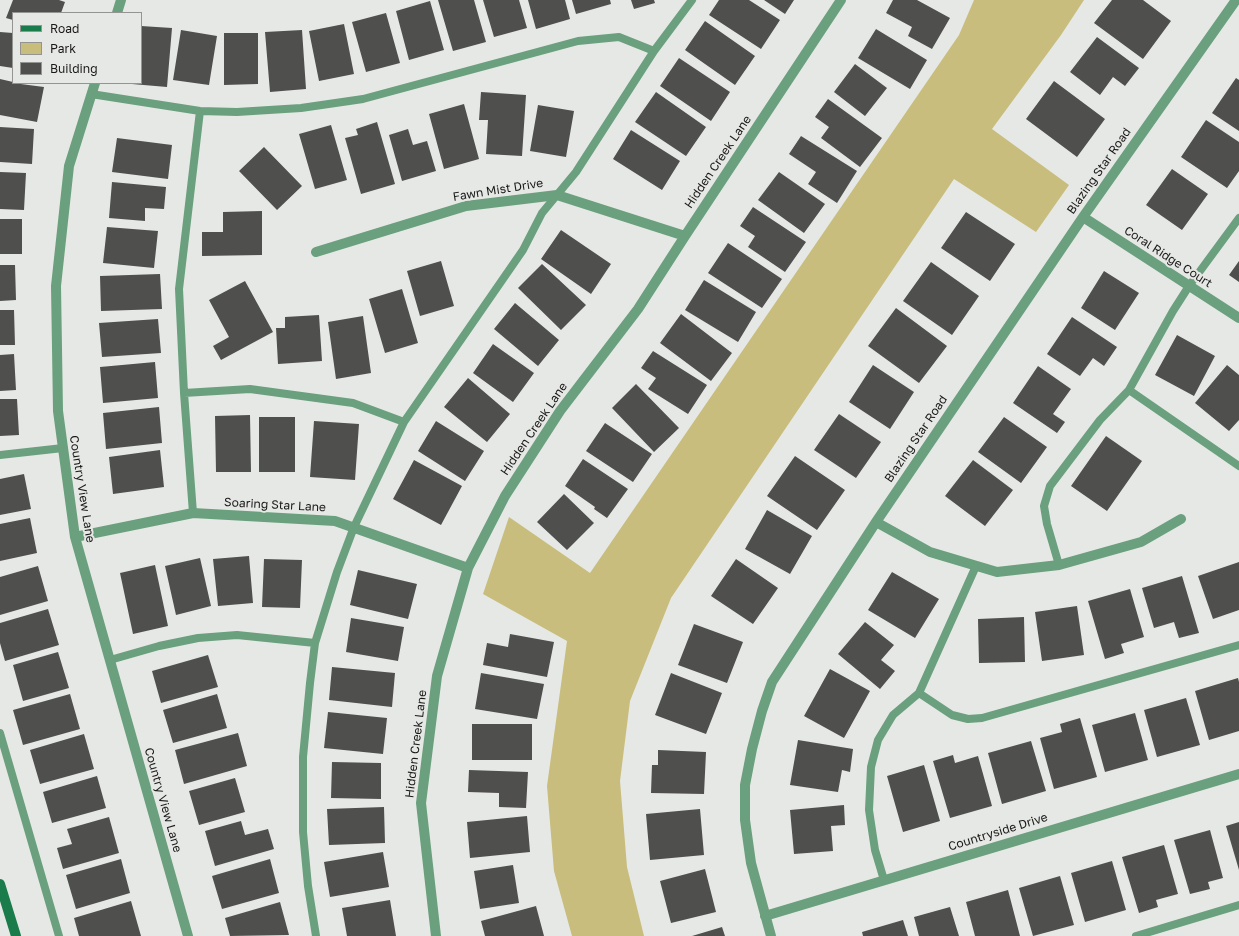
<!DOCTYPE html>
<style>
body{margin:0}
#map{position:relative;width:1239px;height:936px;overflow:hidden;background:#e6e8e5;font-family:"Golos Text",sans-serif}
canvas{display:block}
.legend{position:absolute;left:12px;top:12px;width:130px;height:72px;box-sizing:border-box;background:#e6e8e5;border:1px solid #949593;margin:0;padding:5px 7px;list-style:none;font-size:12px;color:#191918}
.legend li{display:flex;align-items:center;gap:8px;height:20px}
.legend b{width:20px;border:1px solid #949593}
</style>
<div id="map">
<canvas width="1239" height="936"></canvas>
<ul class="legend">
<li><b style="height:5px;background:#1b7c4b"></b>Road</li>
<li><b style="height:11px;background:#c8bd7c"></b>Park</li>
<li><b style="height:11px;background:#4f504d"></b>Building</li>
</ul>
</div>
<script>
const c = document.querySelector('canvas').getContext('2d');
c.lineJoin = 'round';
function fill(path, color) {
  c.fillStyle = color;
  c.fill(path, 'evenodd');
}
function toPath(rows) {
  const path = new Path2D();
  for (const r of rows) {
    path.moveTo(r[0], r[1]);
    for (let i = 2; i < r.length; i += 2) path.lineTo(r[i], r[i + 1]);
  }
  return path;
}
function trace(path, color, width, dash) {
  c.strokeStyle = color;
  c.lineWidth = width;
  c.lineCap = dash ? 'butt' : 'round';
  c.setLineDash(dash || []);
  c.stroke(path);
}
function write(font, color, halo, rows, align = 'center') {
  c.font = font + ' "Golos Text",sans-serif';
  c.lineWidth = 4;
  c.setLineDash([]);
  c.textBaseline = 'middle';
  c.strokeStyle = halo;
  c.fillStyle = color;
  for (const [text, x, y, turn = 0] of rows) {
    c.save();
    c.translate(x, y);
    c.rotate((+turn || 0) * Math.PI / 180);
    c.textAlign = isNaN(turn) ? turn : align;
    if (halo) c.strokeText(text, 0, 0);
    c.fillText(text, 0, 0);
    c.restore();
  }
}
fill(toPath([
 [974,0,1084,0,1061,35,992,129,1069,185,1036,232,954,179,671,598,630,701,620,781,627,867,644,936,572,936,554,871,547,786,567,641,483,594,509,517,590,573,959,35]
]), '#c8bd7c');
fill(toPath([
 [13,0,59,0,65,2,61,13,13,13,13,20,6,18],
 [438,0,474,0,486,42,453,51],
 [483,0,519,0,527,28,494,37],
 [528,0,565,0,570,19,536,29],
 [572,0,610,0,611,4,576,14],
 [631,0,654,0,655,3,634,9],
 [719,0,749,0,780,20,761,49,709,15],
 [764,0,794,0,785,14],
 [893,0,917,0,950,18,932,49,908,36,912,27,886,13],
 [1112,0,1143,0,1171,21,1143,59,1094,23],
 [430,1,444,50,409,60,396,11],
 [386,13,400,63,366,72,352,22],
 [705,21,755,56,735,85,685,50],
 [344,24,354,74,319,81,309,31],
 [141,26,172,28,167,87,132,84,132,83,141,83],
 [876,29,927,60,910,89,858,58],
 [181,30,217,36,209,85,173,80],
 [302,30,306,89,270,92,265,32],
 [0,32,13,33,13,68,0,66],
 [224,33,258,33,258,84,224,85],
 [1097,37,1139,68,1125,86,1113,77,1100,95,1070,72],
 [679,58,730,92,711,121,660,86],
 [855,64,887,88,865,116,834,92],
 [1236,78,1239,80,1239,131,1212,113],
 [0,79,13,82,13,83,44,87,37,122,0,115],
 [1054,81,1105,119,1077,157,1026,119],
 [481,92,526,95,522,156,486,154,488,120,479,120],
 [656,92,706,127,686,156,635,122],
 [828,99,882,138,860,167,821,138,829,127,815,117],
 [464,104,479,159,444,169,429,114],
 [538,105,574,111,566,157,530,151],
 [1206,120,1239,142,1239,171,1227,188,1181,157],
 [377,122,395,184,361,194,345,138,358,135,356,129],
 [331,125,347,180,315,189,299,134],
 [0,127,34,129,32,164,0,162],
 [408,129,413,145,427,141,436,171,402,181,389,135],
 [631,130,680,161,662,190,613,159],
 [801,136,857,171,837,203,808,184,816,172,789,154],
 [117,138,172,145,168,179,112,172],
 [264,147,302,186,277,210,239,171],
 [1172,169,1208,194,1182,230,1146,205],
 [0,172,26,173,24,210,0,209],
 [779,172,825,204,804,233,758,200],
 [112,182,166,187,164,209,145,208,145,221,109,218],
 [753,207,806,242,785,272,748,247,755,236,740,226],
 [262,211,262,255,202,256,202,232,223,232,223,212],
 [966,212,1015,244,990,281,941,248],
 [0,219,22,219,22,254,0,254],
 [107,227,158,231,154,268,103,263],
 [561,230,611,264,591,294,541,259],
 [728,243,782,279,762,308,708,273],
 [441,261,454,306,420,316,407,271],
 [1239,261,1239,282,1229,275],
 [931,262,979,296,952,335,903,301],
 [542,264,586,305,561,330,518,288],
 [0,265,15,265,16,300,0,301],
 [1104,271,1139,293,1115,330,1081,308],
 [160,274,162,309,101,311,100,276],
 [704,280,756,312,738,342,685,310],
 [245,281,273,332,221,360,213,346,229,337,209,300],
 [402,289,418,343,385,353,369,299],
 [515,303,559,340,538,366,494,329],
 [896,308,947,346,919,383,868,346],
 [0,310,14,310,15,345,0,345],
 [681,314,732,353,711,381,660,343],
 [319,315,322,361,278,364,276,328,285,328,285,317],
 [363,316,371,373,336,379,328,322],
 [1072,317,1117,347,1104,366,1093,358,1080,376,1047,354],
 [158,319,161,353,102,357,99,323],
 [1177,335,1215,356,1194,396,1155,375],
 [493,344,534,373,513,402,473,373],
 [653,351,707,385,688,414,648,389,656,378,641,368],
 [14,354,16,390,0,391,0,355],
 [155,362,158,398,103,403,100,367],
 [873,365,914,392,890,429,849,402],
 [1227,365,1239,375,1239,420,1229,431,1195,403],
 [1038,366,1071,389,1053,414,1065,422,1057,433,1013,403],
 [468,378,510,414,487,442,444,407],
 [636,384,679,428,654,452,612,408],
 [0,399,17,399,19,435,0,436],
 [159,407,162,443,106,449,103,413],
 [839,414,881,442,856,478,814,450],
 [250,415,251,472,216,472,215,416],
 [259,417,295,417,295,472,259,472],
 [1004,417,1047,447,1021,483,978,452],
 [314,421,359,424,355,480,310,477],
 [436,421,484,451,465,481,418,451],
 [605,423,652,454,633,482,586,451],
 [1106,436,1142,461,1107,511,1071,486],
 [160,450,164,487,113,494,109,457],
 [795,456,845,490,817,530,767,496],
 [583,459,628,489,607,518,594,509,595,507,565,486],
 [414,460,462,486,441,525,393,499],
 [973,460,1013,490,985,526,945,496],
 [24,474,31,509,0,515,0,479],
 [564,494,594,523,567,550,537,522],
 [767,510,812,536,790,574,745,549],
 [30,518,37,553,0,561,0,524],
 [249,556,253,603,218,606,213,559],
 [200,558,211,606,176,615,165,566],
 [264,559,302,560,300,608,262,607],
 [736,559,778,588,753,624,711,596],
 [1239,562,1239,610,1213,619,1198,576],
 [155,565,168,626,133,634,120,573],
 [38,566,48,601,0,615,0,577],
 [358,570,417,584,408,619,350,605],
 [892,572,939,599,915,638,868,610],
 [1182,576,1199,633,1179,638,1174,622,1154,628,1142,588],
 [1130,589,1144,637,1121,644,1124,653,1105,659,1088,601],
 [1077,606,1084,655,1042,661,1035,612],
 [48,609,59,645,5,661,0,643,0,623],
 [1024,617,1025,662,979,663,978,619],
 [351,618,404,627,398,661,346,652],
 [865,622,894,645,881,660,895,671,880,689,838,654],
 [694,624,743,642,727,683,678,665],
 [510,634,554,642,547,677,483,665,487,643,508,647],
 [58,652,69,688,23,701,13,665],
 [208,655,218,687,161,703,152,671],
 [332,667,395,673,392,707,329,700],
 [830,669,870,691,844,738,804,716],
 [481,673,544,684,537,719,475,709],
 [671,673,722,693,706,734,655,715],
 [1238,678,1239,682,1239,731,1209,740,1195,691],
 [70,694,80,729,23,745,13,710],
 [217,694,227,728,173,743,163,710],
 [1186,698,1200,745,1157,757,1144,710],
 [328,712,387,718,383,754,324,748],
 [1135,713,1148,760,1105,772,1092,725],
 [1080,718,1097,777,1054,789,1040,738,1062,732,1060,724],
 [472,724,532,724,532,760,472,760],
 [238,733,247,766,184,784,175,750],
 [84,734,94,769,40,784,30,750],
 [798,740,853,749,850,772,842,770,838,792,790,785],
 [1031,741,1046,791,1002,804,988,753],
 [658,750,706,752,704,794,651,793,652,765,658,765],
 [953,755,955,763,978,756,992,806,950,818,933,761],
 [332,762,381,763,381,799,331,798],
 [924,765,940,821,903,832,887,776],
 [469,770,528,772,526,808,499,807,499,793,468,792],
 [97,776,106,808,52,823,43,792],
 [235,778,245,812,199,825,189,791],
 [844,805,845,825,831,826,833,851,794,854,790,810],
 [384,807,385,843,329,845,327,809],
 [700,809,704,855,650,860,646,814],
 [527,816,530,852,470,858,467,822],
 [109,817,119,853,63,869,57,848,72,844,67,829],
 [241,821,245,835,268,829,274,849,215,866,205,831],
 [1239,822,1239,870,1226,826],
 [1210,830,1223,878,1208,882,1210,889,1190,894,1174,840],
 [1164,845,1178,894,1156,900,1158,907,1139,913,1122,857],
 [383,852,389,887,330,897,324,862],
 [121,859,130,893,76,909,66,875],
 [270,859,279,893,222,909,212,876],
 [1112,861,1126,910,1085,922,1071,873],
 [513,865,519,903,480,909,474,871],
 [705,869,716,912,671,923,660,881],
 [1060,876,1074,925,1033,936,1019,888],
 [1008,890,1020,936,975,936,966,902],
 [390,900,396,936,347,936,342,908],
 [131,901,141,936,79,936,74,918],
 [280,902,289,935,230,936,225,918],
 [536,906,544,936,485,936,481,921],
 [950,907,959,936,919,936,914,917],
 [903,920,908,936,863,936,862,932],
 [722,927,725,936,692,936]
]), '#4f504d');
trace(toPath([
 [91,94,200,111,237,112,301,108,363,99,578,41,619,37,654,51],
 [1129,390,1239,466],
 [184,393,250,389,353,403,404,422],
 [0,455,63,448],
 [193,513,184,393,179,289,200,111],
 [1059,565,1047,524,1044,506,1050,486,1100,420,1129,390,1173,311,1189,286,1239,218],
 [110,660,159,646,198,638,237,635,315,643],
 [919,693,976,566],
 [0,733,59,936],
 [884,880,875,850,869,810,871,767,878,740,893,715,919,693,952,715,968,719,982,718,1239,645],
 [316,936,308,886,303,832,303,757,310,683,315,643,337,572,354,527,404,422,523,250,542,213,576,172,654,51,692,0],
 [1136,936,1239,905]
]), '#6aa07d', 8);
trace(toPath([
 [117,13,121,0],
 [95,83,69,166,56,286,58,411,75,537,188,936],
 [1083,217,1239,318],
 [316,252,466,206,557,195,685,236],
 [876,522,930,552,997,572,1059,565,1141,542,1181,519],
 [75,537,193,513,335,521,468,568],
 [765,916,1239,774],
 [436,936,421,803,437,676,468,568,505,496,560,411,638,309,685,236,841,0],
 [771,936,751,863,745,820,745,785,752,749,762,711,772,682,876,522,1083,217,1236,0]
]), '#6aa07d', 10);
trace(toPath([
 [0,884,16,936]
]), '#1b7c4b', 10);
write('12px', '#191918', '#e6e8e5', [
 ["Hidden Creek Lane",718,162,-56],
 ["Blazing Star Road",1099,171,-55],
 ["Fawn Mist Drive",498,190,-9],
 ["Coral Ridge Court",1168,257,33],
 ["Hidden Creek Lane",534,429,-56],
 ["Blazing Star Road",916,439,-56],
 ["Country View Lane",82,489,81],
 ["Soaring Star Lane",275,505,3],
 ["Hidden Creek Lane",416,744,-83],
 ["Country View Lane",163,800,74],
 ["Countryside Drive",998,832,-17]
]);
</script>
